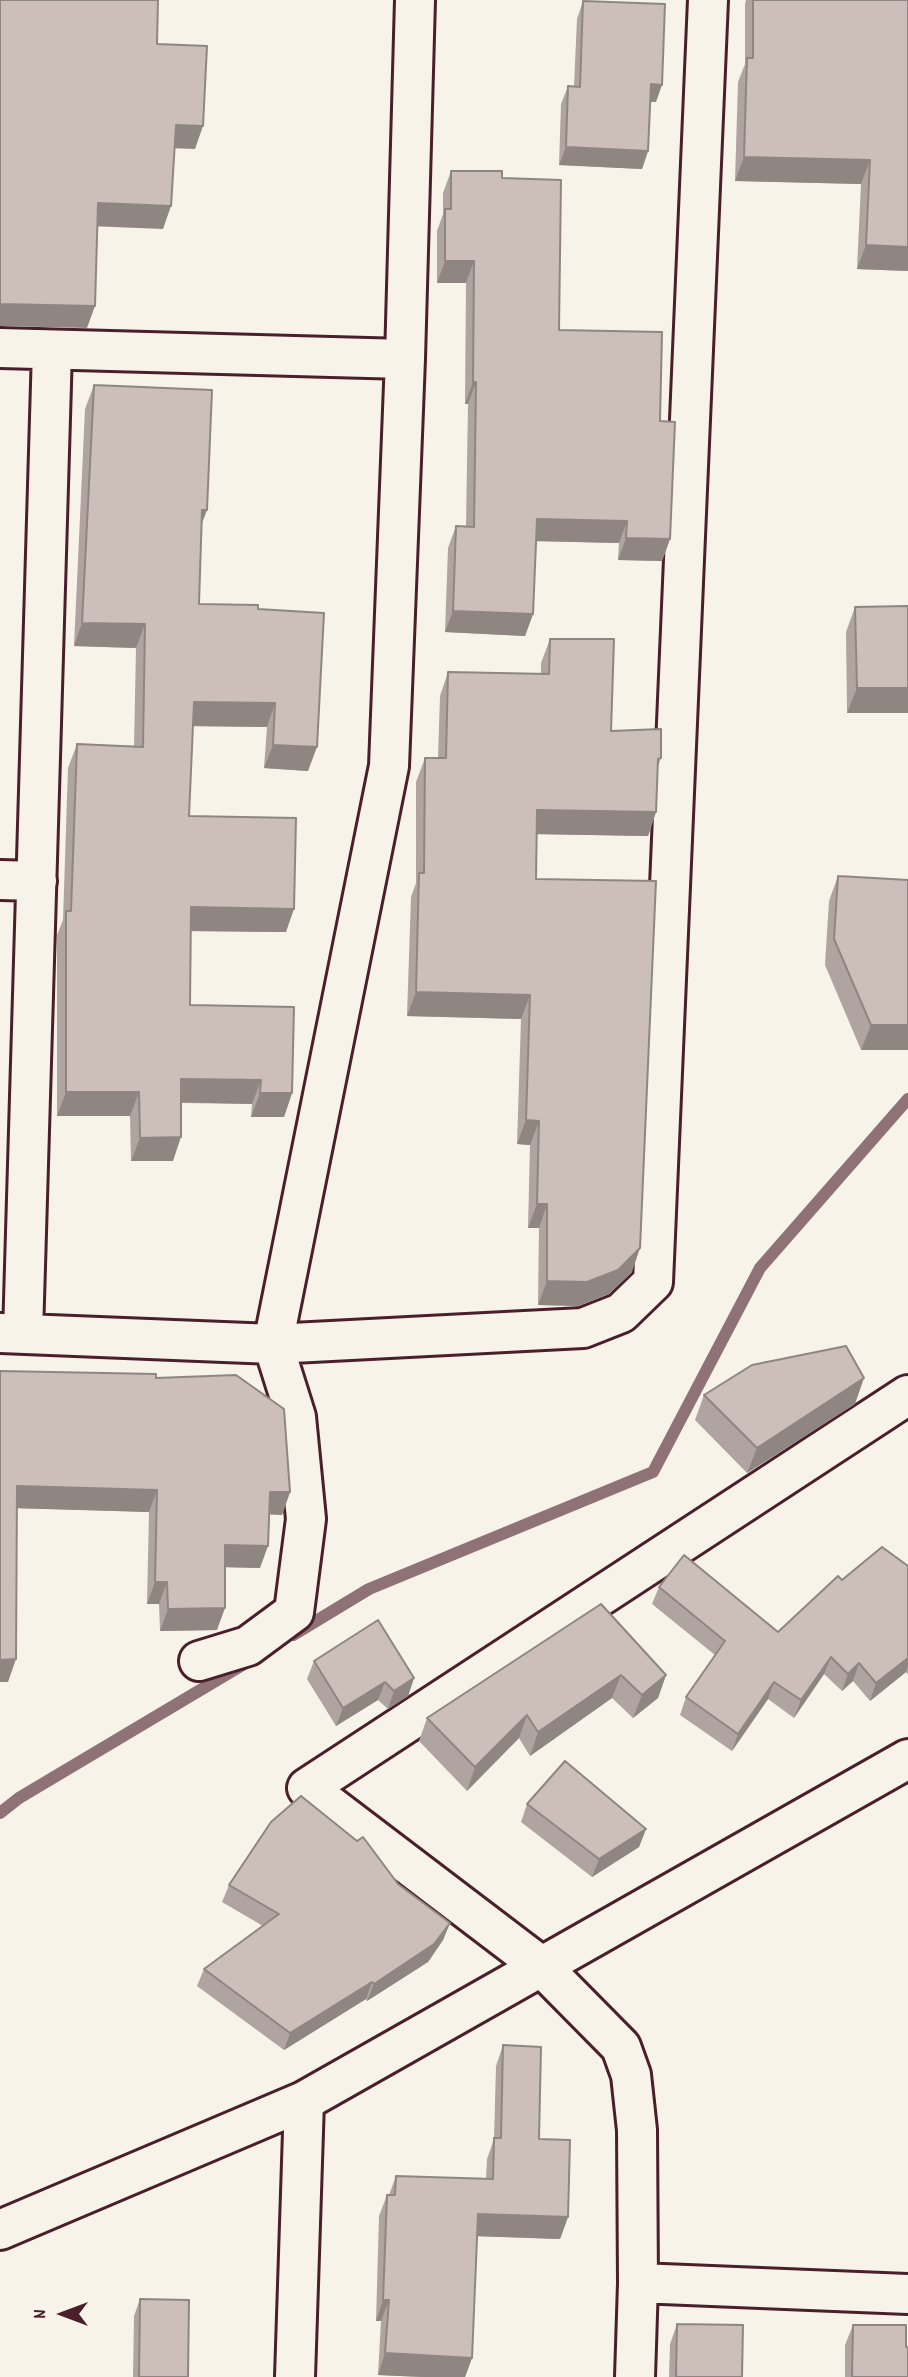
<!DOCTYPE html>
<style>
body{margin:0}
#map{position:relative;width:908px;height:2377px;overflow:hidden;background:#f7f3e8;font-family:Dekko,sans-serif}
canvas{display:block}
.north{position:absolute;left:28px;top:2279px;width:70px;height:70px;-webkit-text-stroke:5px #f7f3e8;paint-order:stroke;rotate:270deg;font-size:19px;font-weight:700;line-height:28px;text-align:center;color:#4a1f2b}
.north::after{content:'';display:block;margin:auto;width:24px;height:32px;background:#4a1f2b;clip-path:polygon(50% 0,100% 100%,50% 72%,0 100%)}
</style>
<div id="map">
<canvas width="908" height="2377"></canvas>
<div class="north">N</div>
</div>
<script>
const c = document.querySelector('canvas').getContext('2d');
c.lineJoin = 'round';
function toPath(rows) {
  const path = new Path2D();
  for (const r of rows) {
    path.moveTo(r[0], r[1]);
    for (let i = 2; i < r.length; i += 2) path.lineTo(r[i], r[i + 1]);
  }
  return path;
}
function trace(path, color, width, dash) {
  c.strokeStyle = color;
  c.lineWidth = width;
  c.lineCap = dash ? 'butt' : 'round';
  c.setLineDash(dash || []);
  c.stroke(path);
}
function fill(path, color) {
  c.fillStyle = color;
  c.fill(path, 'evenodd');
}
trace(toPath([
 [293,1635,369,1589,653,1472,760,1268,908,1099],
 [0,1813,19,1798,244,1664]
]), '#8e7275', 12);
const minor = toPath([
 [0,348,405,359],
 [0,880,37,881],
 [0,1333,273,1344,583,1328,621,1313,653,1282,708,0],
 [23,1334,52,350],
 [199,1661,248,1646,294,1612,306,1519,296,1417,273,1344,389,766,405,359,415,0],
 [0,2230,304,2101,908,1759],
 [638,2283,908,2294],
 [295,2377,304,2101],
 [635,2377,638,2283,637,2130,631,2075,621,2047,541,1966,307,1788,908,1395]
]);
trace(minor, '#4a1f2b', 44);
trace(minor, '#f7f3e8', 38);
fill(toPath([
 [746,0,908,0,908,271,857,269,861,184,735,181,738,82,745,64,745,4],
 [583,1,656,102,650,102,648,151,642,169,559,165,561,104,568,86,574,86,577,19],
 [451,171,502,178,559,330,660,421,670,539,662,561,618,560,619,543,536,541,533,614,525,636,445,632,448,548,456,526,466,526,468,404,465,404,466,283,437,283,437,231,443,214,443,193],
 [94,385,202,523,199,604,258,609,308,771,264,768,267,727,193,726,189,816,286,932,190,931,190,1005,292,1093,284,1117,251,1117,252,1104,181,1103,173,1161,131,1161,130,1116,57,1116,57,935,63,920,68,768,77,744,134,746,136,648,74,646,85,409],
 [908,606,908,713,847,713,846,632,855,607],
 [550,639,611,731,661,758,657,769,656,812,648,836,536,834,536,879,632,1272,609,1294,578,1306,538,1305,539,1228,528,1228,530,1145,517,1144,521,1019,407,1016,411,897,416,883,416,782,425,758,438,758,440,696,448,672,541,674,541,663],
 [838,876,908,1050,861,1050,825,965,829,901],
 [0,1371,156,1378,290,1492,282,1515,269,1514,260,1568,225,1567,217,1630,160,1631,159,1604,147,1604,149,1512,17,1508,8,1682,0,1682],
 [704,1395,855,1404,747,1473,695,1420],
 [908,1566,908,1675,906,1672,870,1701,853,1681,842,1691,824,1674,794,1718,768,1699,732,1751,680,1715,686,1697,715,1655,652,1604,659,1587,778,1632,842,1580],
 [601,1604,666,1675,658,1698,633,1718,612,1698,530,1756,519,1738,467,1791,419,1741,427,1718],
 [314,1661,414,1678,408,1696,388,1709,378,1700,336,1726,307,1679],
 [527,1804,646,1829,639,1847,592,1877,521,1822],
 [398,1884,450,1923,443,1940,428,1962,367,2001,366,1999,284,2050,197,1986,204,1969,263,1926,222,1902,229,1885],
 [503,2045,568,2217,560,2239,477,2236,472,2358,465,2377,423,2377,378,2375,381,2321,376,2321,379,2216,387,2195,389,2195,396,2176,486,2179,487,2159,494,2139,496,2066],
 [140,2299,188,2377,133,2377,134,2316],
 [677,2324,742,2377,669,2377,670,2344],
 [853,2325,906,2347,908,2377,845,2377,845,2345]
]), '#afa49f');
fill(toPath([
 [651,84,662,85,656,102,645,102],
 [176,125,203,126,195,149,167,148],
 [566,147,648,151,642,169,559,165],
 [744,157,870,160,861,184,735,181],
 [98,203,171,206,163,229,89,226],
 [866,245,908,247,908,271,857,269],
 [445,261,474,261,466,283,437,283],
 [9,303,95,306,87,328,0,326,0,304],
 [473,382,476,382,468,404,465,404],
 [202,510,207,510,198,534],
 [537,519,627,521,619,543,530,541],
 [626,538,670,539,662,561,618,560],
 [453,611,533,614,525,636,445,632],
 [82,623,145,624,136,648,74,646],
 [857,688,908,688,908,713,847,713],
 [194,702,275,703,267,727,186,726],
 [273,745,317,747,308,771,264,768],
 [537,810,656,812,648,836,528,834],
 [191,907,294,909,286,932,182,931],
 [416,992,530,995,521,1019,407,1016],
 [871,1025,908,1025,908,1050,861,1050],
 [181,1079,261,1080,252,1104,172,1102],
 [66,1092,139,1092,130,1116,57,1116],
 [260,1093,292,1093,284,1117,251,1117],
 [526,1120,539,1121,530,1145,517,1144],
 [181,1137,173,1161,131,1161,140,1138],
 [537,1204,547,1204,539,1228,528,1228],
 [640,1248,632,1272,609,1294,578,1306,538,1305,547,1281],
 [864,1378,855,1404,747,1473,757,1448],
 [17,1486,157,1490,149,1512,9,1508],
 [270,1492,290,1492,282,1515,262,1514],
 [225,1545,268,1546,260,1568,217,1567],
 [155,1582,167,1582,159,1604,147,1604],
 [225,1608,217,1630,160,1631,168,1609],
 [831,1657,824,1674,794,1718,801,1700],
 [908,1658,908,1666,906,1672,870,1701,876,1683],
 [16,1659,8,1682,0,1682,0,1660],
 [859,1663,853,1681,842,1691,848,1674],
 [621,1675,612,1698,530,1756,538,1732],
 [666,1675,658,1698,633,1718,642,1695],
 [414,1678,408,1696,388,1709,394,1691],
 [385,1682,378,1700,336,1726,343,1708],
 [774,1682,768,1699,732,1751,738,1734],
 [527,1715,519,1738,467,1791,475,1767],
 [646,1829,639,1847,592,1877,599,1859],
 [450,1923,443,1940,428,1962,367,2001,374,1984],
 [372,1982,366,1999,284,2050,290,2033],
 [478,2214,568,2217,560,2239,471,2236],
 [383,2300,389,2300,381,2321,376,2321],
 [385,2353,472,2358,465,2377,423,2377,378,2375]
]), '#8f8682');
const building = toPath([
 [0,0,158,0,157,44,207,46,203,126,176,125,171,206,98,203,95,306,0,304,0,0],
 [753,0,908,0,908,247,866,245,870,160,744,157,747,58,753,58,753,0],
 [583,1,665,4,662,85,651,84,648,151,566,147,568,86,580,87,583,1],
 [451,171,502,171,502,178,561,180,559,330,662,332,660,421,675,422,670,539,626,538,627,521,537,519,533,614,453,611,456,526,474,527,476,382,473,382,474,261,445,261,445,209,451,209,451,171],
 [94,385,212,390,207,510,202,510,199,604,258,605,258,609,324,613,317,747,273,745,275,703,194,702,189,816,296,818,294,909,191,907,190,1005,294,1007,292,1093,260,1093,261,1080,181,1079,181,1137,140,1138,139,1092,66,1092,66,911,71,911,77,744,143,747,145,624,82,623,94,385],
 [908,606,908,688,857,688,855,607,908,606],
 [550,639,614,639,611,731,661,729,661,758,658,759,656,812,537,810,536,879,656,881,640,1248,618,1270,587,1282,547,1281,547,1204,537,1204,539,1121,526,1120,530,995,416,992,419,873,424,873,425,758,446,758,448,672,549,674,550,639],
 [838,876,908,880,908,1025,871,1025,834,939,838,876],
 [846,1346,864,1378,757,1448,704,1395,752,1365,846,1346],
 [0,1371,156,1374,156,1378,236,1375,284,1409,290,1492,270,1492,268,1546,225,1545,225,1608,168,1609,167,1582,155,1582,157,1490,17,1486,16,1659,0,1660,0,1371],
 [882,1547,908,1566,908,1658,876,1683,859,1663,848,1674,831,1657,801,1700,774,1682,738,1734,686,1697,725,1641,659,1587,684,1555,778,1632,838,1576,842,1580,882,1547],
 [601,1604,666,1675,642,1695,621,1675,538,1732,527,1715,475,1767,427,1718,601,1604],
 [378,1620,414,1678,394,1691,385,1682,343,1708,314,1661,378,1620],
 [565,1761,646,1829,599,1859,527,1804,565,1761],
 [301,1796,357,1841,363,1837,398,1884,450,1923,434,1944,374,1984,372,1982,290,2033,204,1969,279,1914,229,1885,271,1822,301,1796],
 [503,2045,541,2047,539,2139,570,2140,568,2217,478,2214,472,2358,385,2353,389,2300,383,2300,387,2195,395,2195,396,2176,493,2179,494,2138,501,2138,503,2045],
 [140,2299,189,2300,188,2377,139,2377,140,2299],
 [677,2324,743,2325,742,2377,676,2377,677,2324],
 [853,2325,906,2325,906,2347,908,2347,908,2377,852,2377,853,2325]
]);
fill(building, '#ccbfb9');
trace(building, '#8f8682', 2);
</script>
